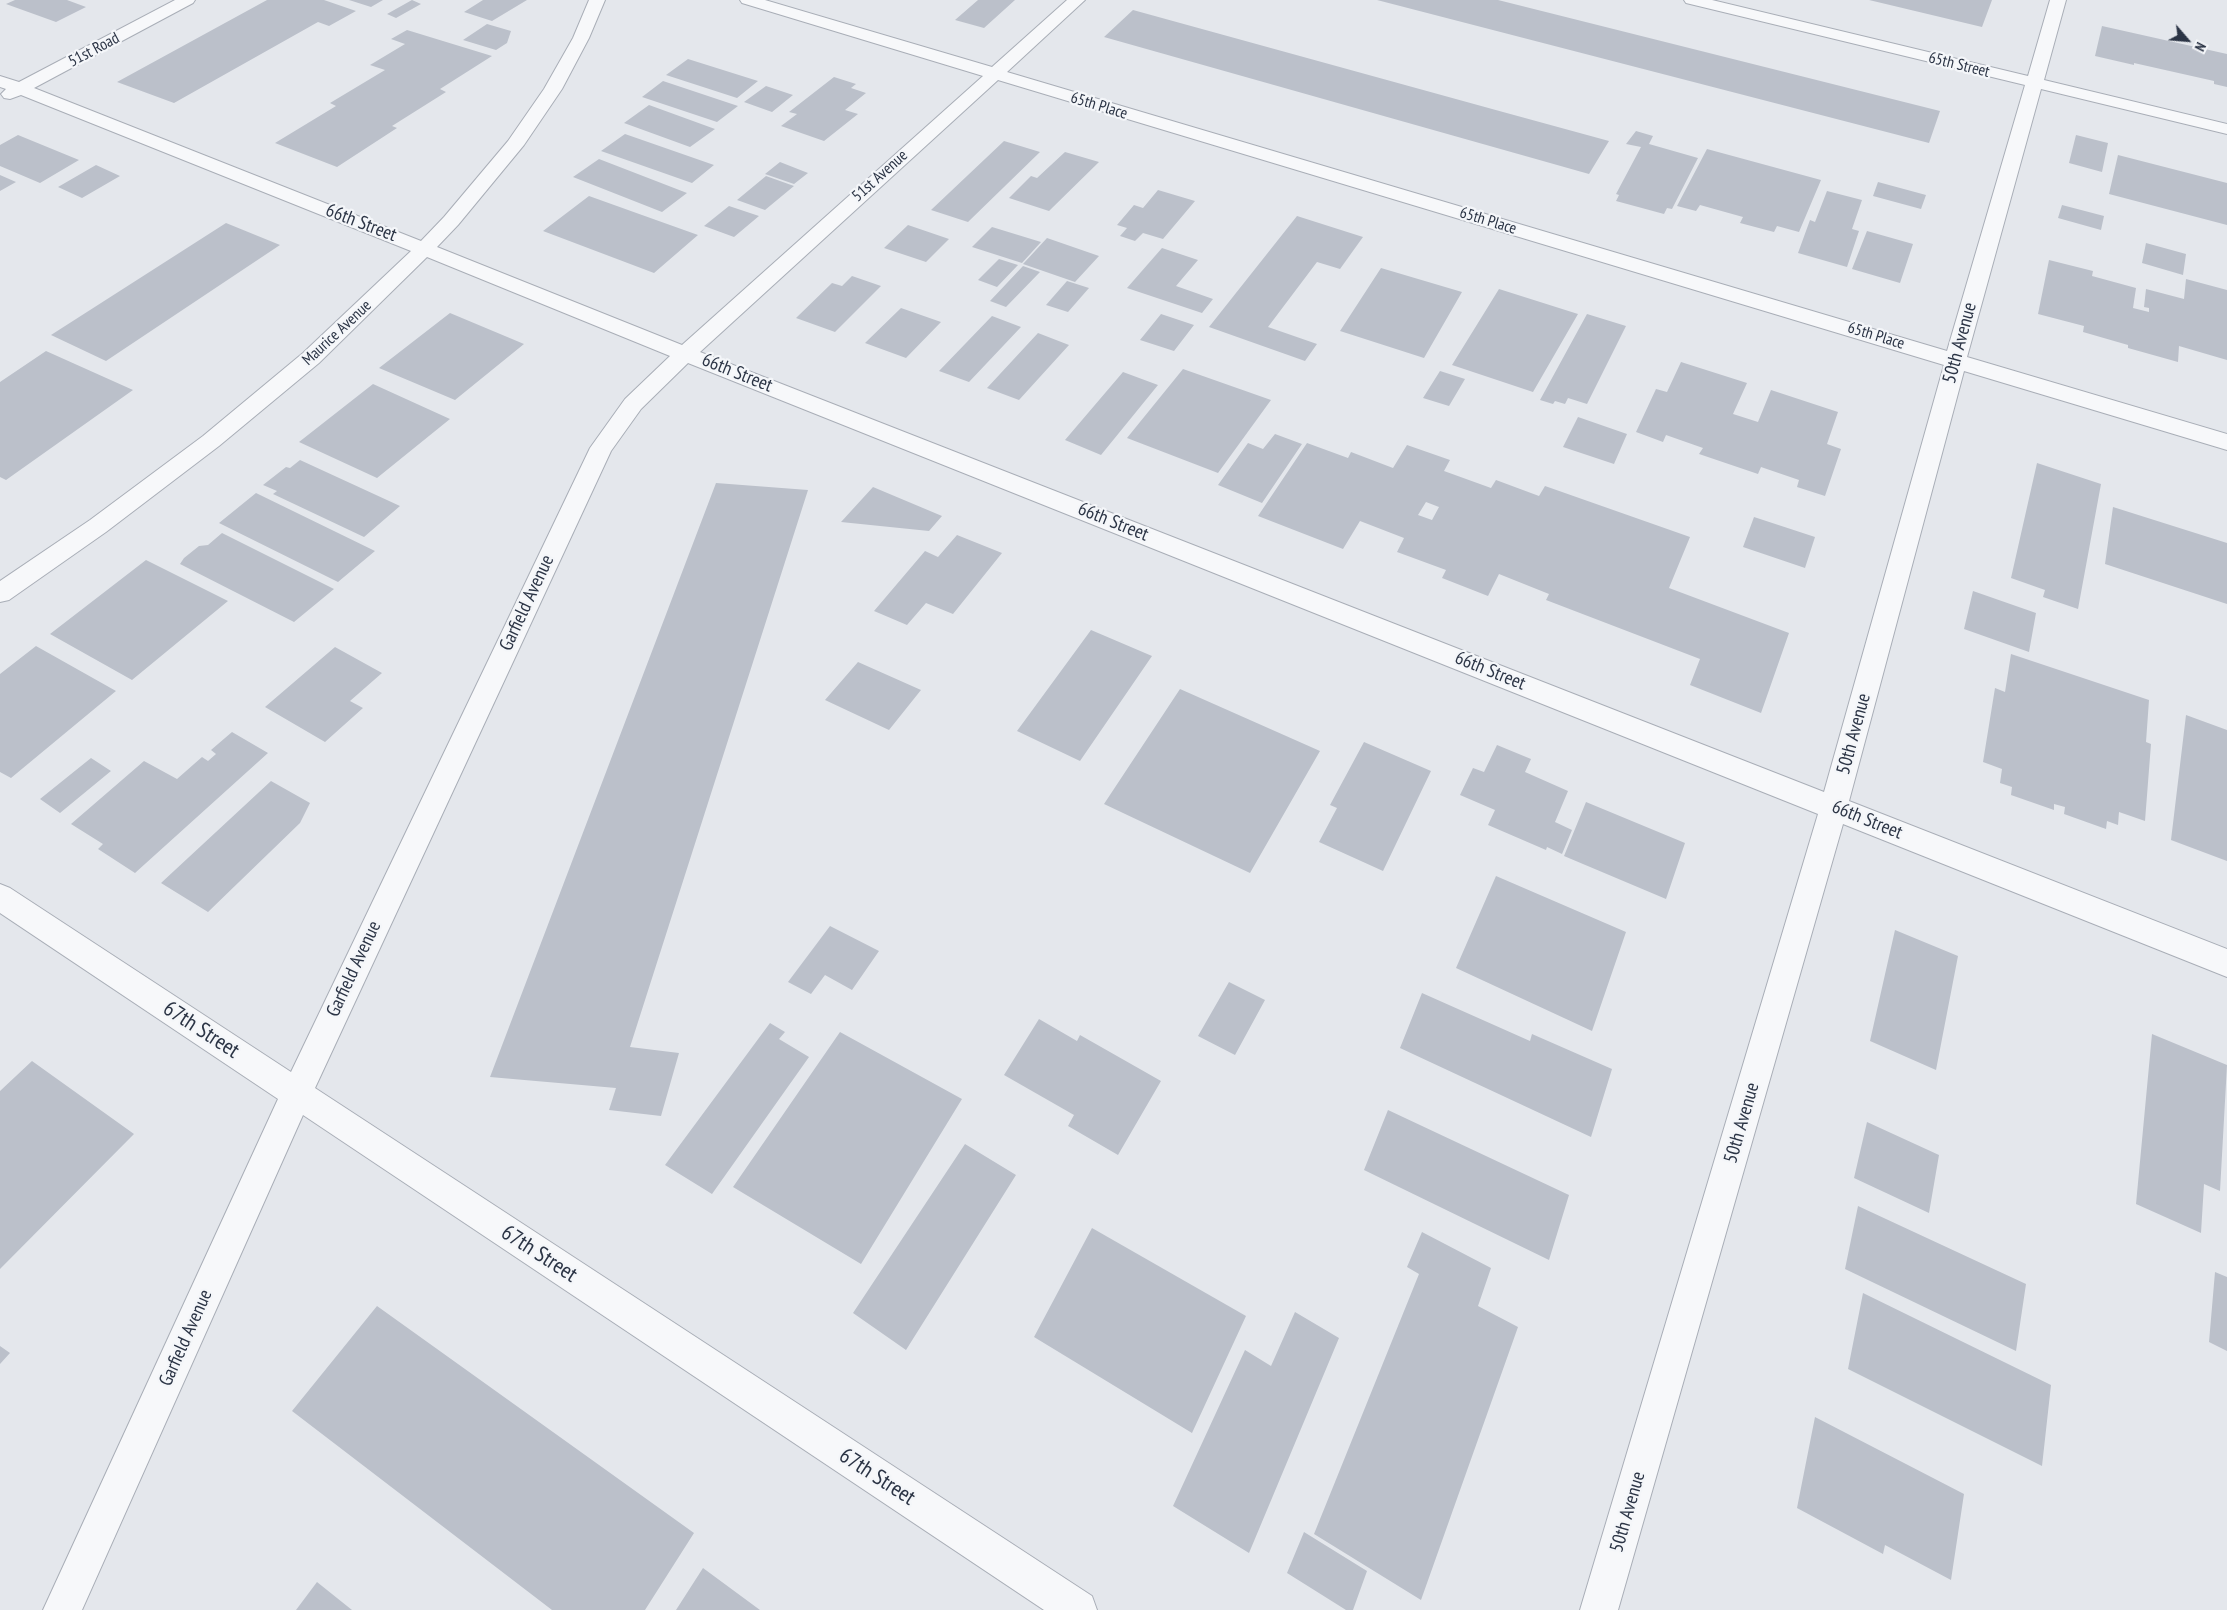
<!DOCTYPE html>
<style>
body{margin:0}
#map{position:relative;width:2227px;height:1610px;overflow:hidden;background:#e4e7ec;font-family:"PT Sans Narrow",sans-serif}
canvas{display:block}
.north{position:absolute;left:2162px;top:15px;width:50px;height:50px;-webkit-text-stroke:4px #f4f6f9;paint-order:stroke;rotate:117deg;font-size:14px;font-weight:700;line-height:20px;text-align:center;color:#2b3445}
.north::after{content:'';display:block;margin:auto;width:18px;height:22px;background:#2b3445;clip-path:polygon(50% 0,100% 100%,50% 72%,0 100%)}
</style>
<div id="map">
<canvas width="2227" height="1610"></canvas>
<div class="north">N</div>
</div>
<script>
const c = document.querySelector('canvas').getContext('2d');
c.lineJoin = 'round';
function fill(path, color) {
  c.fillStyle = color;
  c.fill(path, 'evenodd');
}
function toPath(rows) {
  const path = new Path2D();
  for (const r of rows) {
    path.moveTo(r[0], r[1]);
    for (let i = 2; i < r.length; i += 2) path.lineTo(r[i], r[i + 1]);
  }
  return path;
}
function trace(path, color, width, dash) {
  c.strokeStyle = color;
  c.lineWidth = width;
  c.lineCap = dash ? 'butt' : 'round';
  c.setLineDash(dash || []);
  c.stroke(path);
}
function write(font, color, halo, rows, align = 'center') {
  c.font = font + ' "PT Sans Narrow",sans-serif';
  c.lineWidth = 4.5;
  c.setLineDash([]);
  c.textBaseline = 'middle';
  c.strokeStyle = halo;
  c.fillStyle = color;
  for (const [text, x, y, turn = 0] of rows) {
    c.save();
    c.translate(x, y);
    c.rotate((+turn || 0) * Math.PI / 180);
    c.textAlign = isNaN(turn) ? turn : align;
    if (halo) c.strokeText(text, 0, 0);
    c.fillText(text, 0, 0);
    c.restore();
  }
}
fill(toPath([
 [15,0,67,0,86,7,56,22,6,4],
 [267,0,324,0,356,11,329,26,318,22,174,103,117,82],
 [349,0,383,0,371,7],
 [412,0,421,4,396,18,387,14],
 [483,0,527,0,492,21,464,12],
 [978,0,1015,0,984,28,955,20],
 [1377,0,1498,0,1940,111,1929,143],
 [1869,0,1992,0,1982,27],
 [1133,10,1503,112,1609,141,1589,174,1104,37],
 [487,24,511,31,507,43,496,50,463,40],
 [2102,26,2227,54,2227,87,2214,84,2214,81,2134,63,2134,65,2095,56],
 [407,30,492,56,440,89,446,92,392,126,397,128,337,167,275,143,336,106,330,103,385,70,370,65,405,44,391,39],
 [688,59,758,81,737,98,666,75],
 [834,77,856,84,851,88,866,93,845,110,858,114,824,141,781,126,797,114,789,112],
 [663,81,738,106,717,122,642,97],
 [766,86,793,95,772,112,744,102],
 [649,105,715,129,690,147,624,123],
 [1636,131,1653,136,1649,144,1698,158,1672,209,1667,208,1664,214,1616,201,1619,195,1616,194,1641,147,1626,144],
 [625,134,714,165,692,183,601,151],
 [18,135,79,160,40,183,0,166,0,145],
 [2076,135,2108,143,2102,172,2069,163],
 [1004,141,1040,152,968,222,931,210],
 [1707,149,1821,180,1799,232,1777,226,1774,232,1740,223,1743,217,1700,205,1696,211,1677,206],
 [1065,152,1099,162,1049,211,1009,198,1031,176,1037,178],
 [2118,155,2227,183,2227,225,2109,194],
 [599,159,687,193,662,212,573,177],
 [780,162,808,173,794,184,765,174],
 [96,165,120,176,82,198,58,187],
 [0,175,16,182,0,191],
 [766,176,794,186,765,210,737,200],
 [1878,182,1926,195,1921,209,1873,196],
 [1158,190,1195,201,1163,239,1143,233,1135,241,1120,236,1127,228,1117,225,1134,205,1143,208],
 [1827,191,1862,200,1852,229,1859,231,1847,267,1798,253,1810,220,1815,222],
 [589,196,642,215,698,235,654,273,543,231],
 [2062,205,2104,216,2101,230,2058,218],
 [729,206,759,216,734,237,704,226],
 [1297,216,1363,237,1340,269,1317,262,1268,327,1317,344,1305,361,1209,327],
 [226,223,280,245,106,361,51,335],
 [908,225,949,239,926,262,884,248],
 [992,227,1041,242,1022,263,972,247],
 [1867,231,1913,244,1900,283,1852,269],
 [1047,238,1099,256,1075,282,1023,264],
 [2146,243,2186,254,2183,275,2142,263],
 [1162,248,1198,260,1176,286,1213,299,1202,313,1127,288],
 [999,259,1018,265,997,287,978,280],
 [2049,260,2093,271,2092,276,2136,288,2133,308,2149,312,2149,308,2144,307,2146,289,2184,299,2186,279,2227,290,2227,360,2179,346,2178,362,2128,348,2128,345,2083,332,2084,326,2038,314],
 [1023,266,1040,272,1006,307,990,301],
 [1381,268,1462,292,1424,358,1340,331],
 [852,276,881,286,835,332,796,318,832,283,842,286],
 [1067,281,1089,288,1068,312,1046,305],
 [1499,289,1578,314,1533,392,1452,365],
 [901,308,941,322,906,358,865,343],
 [450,313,524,344,455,400,379,368],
 [1161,314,1194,325,1174,351,1140,340],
 [1587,314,1626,326,1587,404,1568,398,1565,404,1555,401,1553,404,1540,400],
 [992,316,1021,327,969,382,939,371],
 [1038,333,1069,345,1019,400,987,388],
 [46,351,133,390,6,480,0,477,0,382],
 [1681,362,1747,383,1733,414,1758,422,1771,390,1838,412,1827,444,1841,449,1825,496,1797,487,1799,480,1761,467,1758,474,1699,454,1703,448,1666,435,1663,442,1636,432,1656,389,1667,392],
 [1183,369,1271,400,1218,473,1127,438],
 [1440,371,1465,379,1449,406,1423,398],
 [1123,372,1158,385,1101,455,1065,440],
 [373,384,450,419,377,478,299,442],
 [1578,417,1627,434,1614,464,1563,447],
 [1275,434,1302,444,1262,503,1218,485,1248,443,1263,449],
 [1307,443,1348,458,1351,452,1393,468,1407,445,1450,460,1444,471,1491,488,1496,480,1539,496,1545,486,1690,537,1669,588,1789,633,1761,713,1690,685,1700,659,1546,600,1549,594,1499,574,1488,596,1442,578,1446,570,1397,552,1404,538,1360,521,1343,549,1258,516],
 [1426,502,1439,507,1432,520,1418,515],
 [300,460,400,506,364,537,273,494,277,491,263,485,286,467,290,468],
 [2037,463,2101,484,2078,609,2043,597,2045,590,2011,578],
 [716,483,808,490,630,1047,679,1053,661,1116,609,1110,616,1088,490,1077],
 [873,487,942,516,929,531,841,522],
 [256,493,375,551,338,582,219,523],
 [2113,507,2227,543,2227,604,2105,564],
 [1754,517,1815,537,1805,568,1743,547],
 [222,533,334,589,294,622,180,564,184,558,199,546,208,545],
 [957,535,1002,553,953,614,926,603,907,625,874,611,925,551,938,557],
 [146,560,228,601,132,680,50,634],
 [1973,591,2036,613,2029,652,1964,629],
 [1091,630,1152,656,1080,761,1017,731],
 [36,646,116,691,11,778,0,772,0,674],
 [335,647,382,673,350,701,363,708,325,742,265,707],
 [2011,654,2149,700,2146,742,2151,744,2145,821,2119,812,2118,825,2107,821,2106,829,2064,814,2065,807,2054,804,2054,810,2011,795,2012,787,2000,783,2002,769,1983,762,1995,688,2005,692],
 [858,662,921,690,889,730,825,700],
 [1180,689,1320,751,1250,873,1104,804],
 [2186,715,2227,730,2227,861,2171,840],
 [232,732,268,753,135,873,98,849,103,844,71,824,144,761,177,779,202,757,208,761,216,754,211,750],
 [1364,742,1431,771,1383,871,1319,842,1337,808,1330,805],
 [1497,745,1531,759,1525,772,1568,791,1555,822,1572,830,1562,854,1547,847,1546,850,1488,825,1495,810,1460,795,1473,768,1484,772],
 [91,758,111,771,60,813,40,799],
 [271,781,310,803,300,823,208,912,161,883],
 [1586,802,1685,843,1666,899,1564,856],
 [1496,876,1626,932,1592,1031,1456,968],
 [830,926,879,951,852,990,825,975,811,994,788,982],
 [1895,930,1958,956,1936,1070,1870,1041],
 [1229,982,1265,1000,1235,1055,1198,1036],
 [1422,993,1530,1041,1532,1034,1612,1069,1591,1137,1400,1048],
 [1039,1019,1077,1041,1080,1035,1161,1081,1118,1155,1068,1126,1074,1115,1004,1075],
 [770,1023,785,1032,779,1039,809,1057,712,1194,665,1165],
 [840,1032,962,1099,861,1264,733,1187],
 [2152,1034,2227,1065,2220,1191,2204,1184,2201,1233,2136,1204],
 [32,1061,134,1134,0,1269,0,1091],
 [1388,1110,1569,1195,1549,1260,1364,1170],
 [1867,1122,1939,1155,1929,1213,1854,1178],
 [965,1144,1016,1175,906,1350,853,1313],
 [1858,1206,2026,1284,2016,1351,1845,1269],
 [1092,1228,1246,1316,1192,1433,1034,1337],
 [1422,1232,1491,1268,1478,1306,1518,1327,1421,1600,1314,1534,1419,1274,1407,1267],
 [2215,1272,2227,1277,2227,1351,2209,1342],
 [1863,1293,2051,1385,2042,1466,1848,1369],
 [377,1306,694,1533,645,1610,552,1610,292,1411],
 [1295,1312,1339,1338,1249,1553,1173,1506,1245,1350,1271,1366],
 [0,1346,10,1353,0,1364],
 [1815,1417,1964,1494,1951,1580,1885,1545,1883,1554,1797,1508],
 [1304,1532,1367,1571,1353,1610,1346,1610,1287,1573],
 [703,1568,760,1610,676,1610],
 [317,1582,352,1610,296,1610]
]), '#bbc0ca');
const minor = toPath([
 [175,0,195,0,193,3,34,88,421,241,444,217,508,141,544,89,573,38,589,0,605,0,589,38,562,89,524,145,458,225,437,247,682,345,983,76,742,3,740,0,765,0,992,67,1067,0,1085,0,1007,72,1947,351,2025,85,1686,3,1684,0,1712,0,2028,76,2050,0,2066,0,2044,80,2227,124,2227,134,2041,89,1967,357,2227,434,2227,450,1964,371,1849,801,2227,949,2227,977,1843,824,1618,1610,1580,1610,1818,814,688,363,641,409,611,451,315,1088,1092,1596,1097,1610,1044,1610,303,1115,82,1610,43,1610,278,1099,0,913,0,884,10,888,291,1072,590,448,625,399,670,356,427,257,319,363,219,446,106,532,9,600,0,602,0,581,90,520,203,436,303,353,411,251,21,95,10,99,4,98,1,94,6,89,0,87,0,76,19,82,175,0],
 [998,80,1944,365,1824,792,700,352,998,80]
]);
trace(minor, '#a9aeb7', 2);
fill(minor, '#f7f8fa');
write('16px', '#2b3445', '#f4f6f9', [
 ["51st Road",94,50,-28],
 ["65th Street",1959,65,14],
 ["65th Place",1099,106,17],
 ["51st Avenue",880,176,-42],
 ["65th Place",1488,221,17],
 ["Maurice Avenue",337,333,-43],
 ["65th Place",1876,336,17]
]);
write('19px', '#2b3445', '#f4f6f9', [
 ["66th Street",361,223,21],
 ["50th Avenue",1960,343,-75],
 ["66th Street",737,373,22],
 ["66th Street",1113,522,22],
 ["Garfield Avenue",527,603,-65],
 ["66th Street",1490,671,22],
 ["50th Avenue",1854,734,-75],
 ["66th Street",1867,820,22],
 ["Garfield Avenue",354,969,-65],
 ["50th Avenue",1742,1123,-74],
 ["Garfield Avenue",186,1338,-66],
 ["50th Avenue",1628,1512,-74]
]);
write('22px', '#2b3445', '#f4f6f9', [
 ["67th Street",201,1030,33],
 ["67th Street",539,1254,33],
 ["67th Street",877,1477,33]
]);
</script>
